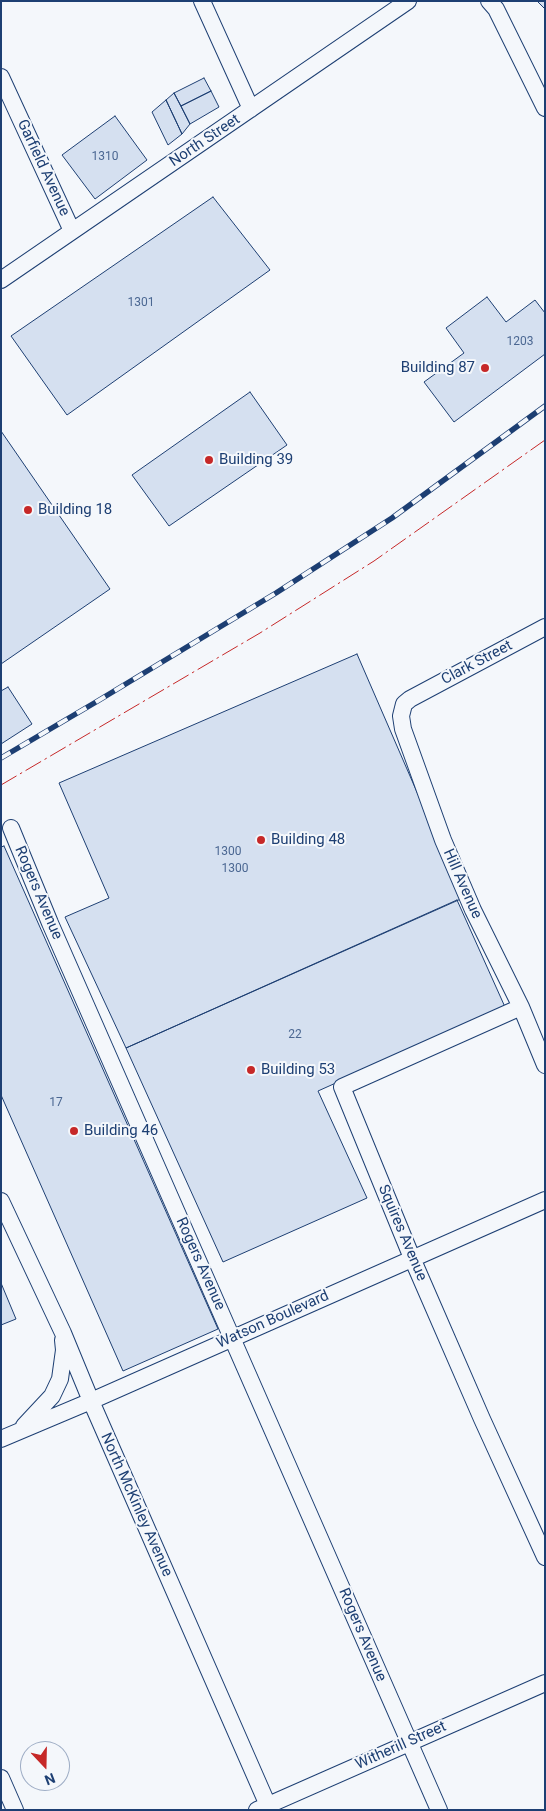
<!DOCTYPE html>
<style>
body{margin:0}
#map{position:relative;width:546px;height:1811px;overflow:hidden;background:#f4f7fb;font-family:Roboto,sans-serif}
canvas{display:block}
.frame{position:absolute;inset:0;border:2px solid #1d3f73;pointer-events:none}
.north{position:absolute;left:20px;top:1741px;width:50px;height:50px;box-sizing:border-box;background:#f4f7fb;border:1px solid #9eadc5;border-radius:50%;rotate:159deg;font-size:14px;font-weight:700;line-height:20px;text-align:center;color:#1d3f73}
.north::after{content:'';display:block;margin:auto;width:18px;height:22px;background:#c62828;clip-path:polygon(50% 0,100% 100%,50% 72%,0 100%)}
</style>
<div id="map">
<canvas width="546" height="1811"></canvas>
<div class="frame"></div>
<div class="north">N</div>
</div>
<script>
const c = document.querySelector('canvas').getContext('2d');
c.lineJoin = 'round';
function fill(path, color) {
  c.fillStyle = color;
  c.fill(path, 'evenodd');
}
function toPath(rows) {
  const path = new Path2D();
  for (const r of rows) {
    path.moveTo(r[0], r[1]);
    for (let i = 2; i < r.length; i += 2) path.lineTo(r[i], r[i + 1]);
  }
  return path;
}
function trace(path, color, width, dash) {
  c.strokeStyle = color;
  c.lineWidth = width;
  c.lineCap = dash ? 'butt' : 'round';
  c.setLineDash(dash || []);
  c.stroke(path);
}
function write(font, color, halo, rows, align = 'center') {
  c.font = font + ' Roboto,sans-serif';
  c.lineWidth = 4;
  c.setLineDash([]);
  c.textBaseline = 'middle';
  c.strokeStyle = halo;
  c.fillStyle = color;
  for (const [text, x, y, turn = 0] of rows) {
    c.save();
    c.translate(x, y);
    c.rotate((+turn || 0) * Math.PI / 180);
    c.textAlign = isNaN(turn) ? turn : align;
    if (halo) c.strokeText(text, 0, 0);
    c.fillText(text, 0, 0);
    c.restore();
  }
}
const building = toPath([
 [537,1,545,1,545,9,537,1],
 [204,78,211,91,181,106,174,93,204,78],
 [211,91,219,107,190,124,181,106,211,91],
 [174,93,190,124,182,134,166,100,174,93],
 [166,100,182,134,168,145,152,112,166,100],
 [115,116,147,160,95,199,62,155,115,116],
 [213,197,270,270,67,415,11,336,213,197],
 [487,297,506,322,535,300,545,313,545,354,454,422,424,382,464,353,446,328,487,297],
 [250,392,287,445,169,526,132,475,250,392],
 [1,431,110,589,1,664,1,431],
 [357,654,463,898,126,1048,65,917,109,898,59,783,357,654],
 [8,687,32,724,1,744,1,691,8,687],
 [4,846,218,1329,123,1371,1,1095,1,847,4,846],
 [457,900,505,1007,318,1091,367,1198,223,1262,126,1048,457,900],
 [1,1283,16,1319,1,1325,1,1283]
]);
fill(building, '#d5e0f0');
trace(building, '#1d3f73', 1);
const minor = toPath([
 [202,1,251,109],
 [489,1,496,9,545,108],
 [1,77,72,231],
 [1,280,408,1],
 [545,627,410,699,404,704,401,716,403,729,443,840,473,910,521,1007,545,1065],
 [11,828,50,923,439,1810],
 [521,1007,342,1087,412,1258,482,1419,545,1557],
 [1,1201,63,1333,91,1401,270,1810],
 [24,1426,52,1396,60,1379,64,1350,63,1340],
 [1,1439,91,1401,545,1200],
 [1,1778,15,1810],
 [257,1810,545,1683]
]);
trace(minor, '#1d3f73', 18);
trace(minor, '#f4f7fb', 16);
const rail = toPath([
 [1,758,96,702,276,593,392,518,545,406]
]);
trace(rail, '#1d3f73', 5.5);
trace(rail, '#f4f7fb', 4, [11]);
trace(toPath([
 [1,785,260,633,374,561,545,440]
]), '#c62828', 1, [18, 4, 2.5, 4]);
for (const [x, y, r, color] of [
 [485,368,5,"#c62828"],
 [209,460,5,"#c62828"],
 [28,510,5,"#c62828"],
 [261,840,5,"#c62828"],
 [251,1070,5,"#c62828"],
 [74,1131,5,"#c62828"]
]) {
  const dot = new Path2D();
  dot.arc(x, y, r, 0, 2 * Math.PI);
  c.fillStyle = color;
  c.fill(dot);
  trace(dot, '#f4f7fb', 2);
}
write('12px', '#4b6792', null, [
 ["1310",105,157],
 ["1301",141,303],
 ["1203",520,342],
 ["1300",228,852],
 ["1300",235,869],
 ["22",295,1035],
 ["17",56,1103]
]);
write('15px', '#1d3f73', '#f4f7fb', [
 ["North Street",205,141,-34],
 ["Garfield Avenue",43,168,65],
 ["Clark Street",477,663,-28],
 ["Hill Avenue",462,884,66],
 ["Rogers Avenue",38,893,67],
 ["Squires Avenue",402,1233,67],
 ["Rogers Avenue",200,1264,66],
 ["Watson Boulevard",273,1320,-24],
 ["North McKinley Avenue",136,1505,66],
 ["Rogers Avenue",362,1635,67],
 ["Witherill Street",401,1746,-24]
]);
write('15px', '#1d3f73', '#f4f7fb', [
 ["Building 87",475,368,"right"],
 ["Building 39",219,460],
 ["Building 18",38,510],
 ["Building 48",271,840],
 ["Building 53",261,1070],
 ["Building 46",84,1131]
], 'left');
</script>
